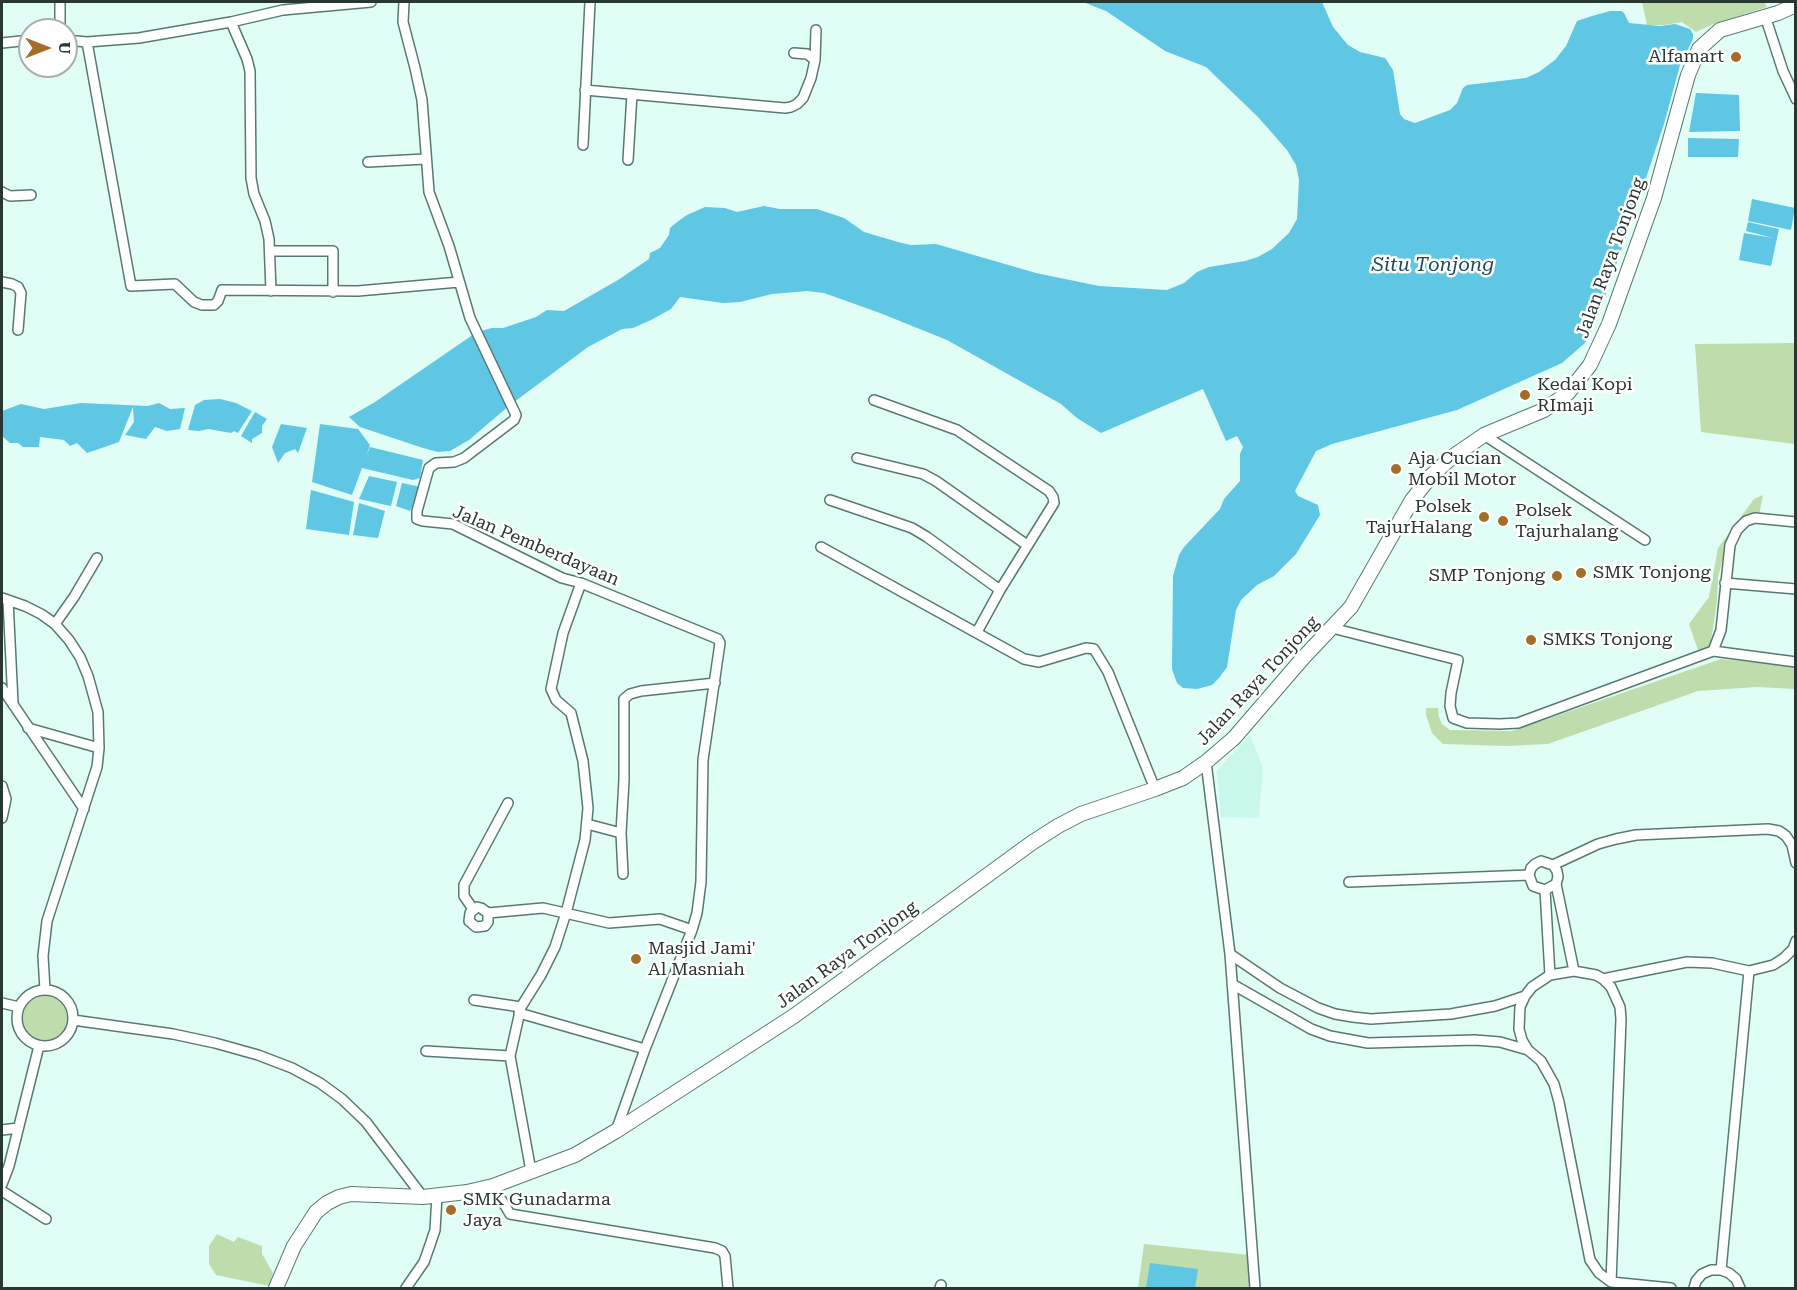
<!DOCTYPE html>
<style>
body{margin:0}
#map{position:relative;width:1797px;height:1290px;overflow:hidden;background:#e0fef5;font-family:"Roboto Serif",serif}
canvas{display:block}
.frame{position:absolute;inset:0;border:3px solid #293733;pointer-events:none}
.north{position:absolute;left:18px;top:18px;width:60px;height:60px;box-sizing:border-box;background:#fff;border:2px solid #a9afad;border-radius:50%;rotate:90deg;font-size:16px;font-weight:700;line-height:24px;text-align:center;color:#293733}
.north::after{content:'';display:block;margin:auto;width:21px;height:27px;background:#a56d2a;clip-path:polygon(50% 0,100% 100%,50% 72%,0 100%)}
</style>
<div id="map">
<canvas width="1797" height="1290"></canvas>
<div class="frame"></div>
<div class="north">U</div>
</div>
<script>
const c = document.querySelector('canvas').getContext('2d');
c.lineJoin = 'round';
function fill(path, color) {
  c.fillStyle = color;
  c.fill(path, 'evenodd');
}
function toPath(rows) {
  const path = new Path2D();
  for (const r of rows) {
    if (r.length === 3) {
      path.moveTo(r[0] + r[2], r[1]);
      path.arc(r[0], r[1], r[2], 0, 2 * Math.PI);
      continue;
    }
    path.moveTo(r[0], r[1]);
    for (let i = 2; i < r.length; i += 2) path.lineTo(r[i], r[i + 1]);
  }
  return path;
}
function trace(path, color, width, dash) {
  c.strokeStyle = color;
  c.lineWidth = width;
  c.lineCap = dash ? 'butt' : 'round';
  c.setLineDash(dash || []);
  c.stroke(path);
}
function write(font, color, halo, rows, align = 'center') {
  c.font = font + ' "Roboto Serif",serif';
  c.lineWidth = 5;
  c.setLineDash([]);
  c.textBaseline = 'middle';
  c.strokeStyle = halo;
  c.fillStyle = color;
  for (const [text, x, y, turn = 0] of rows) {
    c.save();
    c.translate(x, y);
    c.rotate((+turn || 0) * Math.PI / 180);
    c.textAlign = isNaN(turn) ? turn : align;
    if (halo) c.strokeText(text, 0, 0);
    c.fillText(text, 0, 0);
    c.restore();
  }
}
fill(toPath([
 [1250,735,1263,768,1259,818,1221,817,1217,771]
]), '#c9f8eb');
fill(toPath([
 [1642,2,1764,2,1767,7,1716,23,1696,32,1682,22,1664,25,1647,25],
 [1795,343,1795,444,1701,432,1695,344],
 [1763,495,1759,515,1731,538,1725,548,1718,578,1717,601,1710,647,1706,651,1699,653,1689,624,1709,597,1718,548,1754,499],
 [1721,659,1795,666,1795,689,1757,687,1698,691,1548,744,1506,746,1443,744,1432,733,1426,715,1426,708,1438,708,1439,717,1442,724,1450,730,1512,731],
 [45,1018,22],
 [217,1234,234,1242,238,1237,262,1246,262,1254,273,1273,269,1286,216,1275,209,1264,209,1246],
 [1144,1244,1250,1255,1251,1288,1138,1288]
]), '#bfdcac');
fill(toPath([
 [1083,2,1322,2,1333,27,1348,45,1360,52,1385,58,1393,70,1400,114,1404,119,1415,123,1450,110,1457,103,1463,88,1467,85,1526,78,1539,72,1555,60,1566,46,1577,21,1592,16,1610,11,1621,11,1624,13,1629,23,1660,26,1675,24,1690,29,1693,34,1693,39,1680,65,1664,124,1635,211,1597,319,1585,343,1562,363,1457,410,1332,444,1316,451,1295,491,1298,496,1318,505,1320,515,1296,554,1274,576,1257,585,1241,600,1236,610,1227,667,1219,678,1212,685,1197,689,1183,688,1177,683,1172,669,1173,576,1179,555,1184,547,1220,509,1224,499,1240,481,1240,454,1243,447,1237,436,1226,441,1203,389,1101,433,1077,418,1061,404,947,340,880,313,824,293,807,291,772,294,740,302,723,303,680,297,671,309,651,320,633,328,622,329,588,347,510,405,469,440,450,451,438,452,423,448,360,427,349,417,375,402,477,332,492,328,503,328,536,317,547,310,564,311,618,280,649,259,650,253,660,248,669,235,670,228,677,222,687,215,705,207,725,208,737,212,764,206,780,209,817,209,844,218,864,232,898,242,911,245,936,244,1036,273,1099,286,1167,290,1184,283,1197,272,1209,267,1245,261,1258,257,1272,249,1289,233,1297,219,1299,180,1296,165,1287,150,1258,117,1206,67,1165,51,1106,11],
 [1696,93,1739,95,1740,131,1689,132],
 [1688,138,1739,139,1738,157,1688,157],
 [1752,199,1795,208,1791,230,1748,221],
 [1748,222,1779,229,1771,266,1739,260,1744,233,1773,238,1746,231],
 [220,399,236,403,252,411,238,433,234,431,231,433,208,429,199,431,188,430,195,405,204,400],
 [81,403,148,406,159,403,170,409,185,408,180,429,167,431,155,427,146,439,125,435,134,422,133,407,119,442,87,453,77,443,70,446,64,440,40,437,39,447,23,447,18,443,10,443,2,436,2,411,21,404,44,409],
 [255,412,267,419,262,426,262,433,252,439,252,443,241,436],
 [281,424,307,428,298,453,295,449,285,453,278,463,272,447],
 [320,424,358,429,370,445,366,457,370,447,423,460,420,478,413,480,362,468,352,495,312,482],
 [369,476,397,482,391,506,359,499],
 [402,483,421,487,410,511,396,506],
 [311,490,354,502,349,535,306,529],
 [359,503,385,511,378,538,353,535],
 [1150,1263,1198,1269,1195,1288,1146,1288]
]), '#5fc6e3');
const minor = toPath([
 [60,2,60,30],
 [404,2,403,22,415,68,422,100,429,192,449,246,470,318,516,415,514,420,464,458,454,462,436,463,429,468,417,511,417,519,423,521,453,524,562,578,581,583,718,639,720,643,703,760,701,882,697,913,692,930,645,1049,616,1131],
 [1765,16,1783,71,1796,99],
 [231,22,247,59,250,71,251,178,254,194,265,221,269,239,271,291],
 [66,40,87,42,139,38,231,22,283,10,371,2],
 [87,42,131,286,175,284,194,302,202,305,214,305,218,301,222,290,358,291,459,282],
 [2,43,30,40],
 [794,53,807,54,815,60],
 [585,90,785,108,791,107,797,104,803,98,811,78,815,60,816,30],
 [583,145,590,2],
 [628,160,632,94],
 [368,162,425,159],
 [2,192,10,196,31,195],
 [270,251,333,251,333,292],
 [2,282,12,284,18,287,21,293,18,330],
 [874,400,957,430,1049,491,1053,497,1054,503,1000,590,977,632],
 [1484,435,1645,540],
 [857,458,923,474,936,481,1027,545],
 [830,500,912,528,927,537,1000,590],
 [821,547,1024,659,1039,662,1086,648,1094,649,1108,672,1155,789],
 [1725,583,1796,589],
 [2,598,25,606,41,614,55,624,69,640,80,657,88,676,98,712,99,748,97,767,47,921,43,956,45,990],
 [8,600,13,703],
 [55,624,74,597,97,558],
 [1332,628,1458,660,1451,693,1450,706,1453,718,1467,723,1500,724,1518,723,1713,651,1721,630,1730,545,1737,530,1746,521,1755,518,1796,522],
 [1713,651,1796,662],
 [2,688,84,809],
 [28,728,99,748],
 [1206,762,1230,954,1255,1288],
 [2,786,6,799,2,818],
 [587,824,621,833],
 [1553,865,1557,871,1558,877,1556,884,1545,890,1533,886,1529,875,1531,868,1535,864,1541,861,1553,865,1598,844,1616,839,1636,835,1768,829,1779,831,1786,836,1792,845,1796,863],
 [623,874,621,833,624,780,624,699,630,694,641,691,715,683],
 [1349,882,1529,875],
 [1556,884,1574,971],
 [1545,890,1550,975],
 [473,909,464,896,464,885,508,803],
 [488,913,488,922,485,926,476,927,469,921,470,913,477,907,481,908,488,913,543,908,609,923,660,919,692,930],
 [1230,954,1280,988,1318,1008,1335,1014,1353,1017,1371,1019,1451,1014,1495,1006,1525,996],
 [1603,979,1687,962,1712,963,1749,971,1773,965,1784,958,1793,949,1796,941],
 [1232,984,1311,1029,1330,1036,1368,1043,1475,1040,1500,1042,1528,1050],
 [45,1018,28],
 [474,1000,521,1007],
 [2,1003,19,1007],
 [519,1013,645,1049],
 [73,1020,173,1034,215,1043,258,1055,292,1068,320,1083,342,1099,366,1122,423,1197],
 [426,1051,510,1056],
 [2,1130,18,1128],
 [531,1171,510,1056,521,1007,541,975,555,947,566,913,585,840,588,808,583,761,571,713,556,700,551,689,563,633,581,583],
 [2,1184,9,1166,39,1046],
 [493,1186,510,1214,715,1248,722,1251,725,1256,728,1288],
 [2,1191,46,1219],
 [1721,1270,1749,971],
 [1611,1282,1621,1019,1620,1007,1611,987,1603,979,1596,975,1574,971,1550,975,1532,987,1525,996,1520,1007,1519,1029,1522,1040,1528,1050,1541,1061,1554,1084,1559,1102,1590,1260,1599,1273,1611,1282,1671,1288],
 [406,1288,424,1262,431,1242,435,1230,437,1196],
 [940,1288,941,1285],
 [1694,1288,1696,1281,1702,1274,1711,1270,1721,1270,1729,1273,1736,1279,1740,1288]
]);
const secondary = toPath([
 [276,1288,294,1246,316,1212,327,1203,339,1197,351,1194,423,1197,467,1192,493,1186,575,1155,616,1131,794,1016,1033,842,1058,826,1081,814,1155,789,1183,778,1206,762,1234,738,1303,658,1351,607,1412,500,1431,476,1452,457,1484,435,1544,410,1568,393,1590,365,1609,324,1654,198,1688,75,1699,49,1720,30,1778,13,1796,5]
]);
trace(minor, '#577a70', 12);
trace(secondary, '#577a70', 16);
trace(minor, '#fff', 9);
trace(secondary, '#fff', 14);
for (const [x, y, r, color] of [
 [1736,57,6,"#a56d2a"],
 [1525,395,6,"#a56d2a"],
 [1396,469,6,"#a56d2a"],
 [1484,517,6,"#a56d2a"],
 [1503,521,6,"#a56d2a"],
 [1581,573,6,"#a56d2a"],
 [1557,576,6,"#a56d2a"],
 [1531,640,6,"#a56d2a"],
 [636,959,6,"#a56d2a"],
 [451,1210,6,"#a56d2a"]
]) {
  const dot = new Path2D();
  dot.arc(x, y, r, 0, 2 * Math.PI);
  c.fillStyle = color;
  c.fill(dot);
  trace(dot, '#fff', 2);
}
write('18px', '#293733', '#fff', [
 ["Alfamart",1724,57,"right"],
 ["Kedai Kopi",1537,385],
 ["RImaji",1537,406],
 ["Aja Cucian",1408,459],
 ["Mobil Motor",1408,480],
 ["Polsek",1472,507,"right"],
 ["TajurHalang",1472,528,"right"],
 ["Polsek",1515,511],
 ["Tajurhalang",1515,532],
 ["SMK Tonjong",1593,573],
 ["SMP Tonjong",1545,576,"right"],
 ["SMKS Tonjong",1543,640],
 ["Masjid Jami'",648,949],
 ["Al Masniah",648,970],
 ["SMK Gunadarma",463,1200],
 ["Jaya",463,1221]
], 'left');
write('18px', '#293733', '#fff', [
 ["Jalan Raya Tonjong",1611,258,-70],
 ["Jalan Pemberdayaan",536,546,23],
 ["Jalan Raya Tonjong",1258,681,-47],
 ["Jalan Raya Tonjong",847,955,-36]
]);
write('italic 20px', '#1e4c58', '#fff', [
 ["Situ Tonjong",1433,265]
]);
</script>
